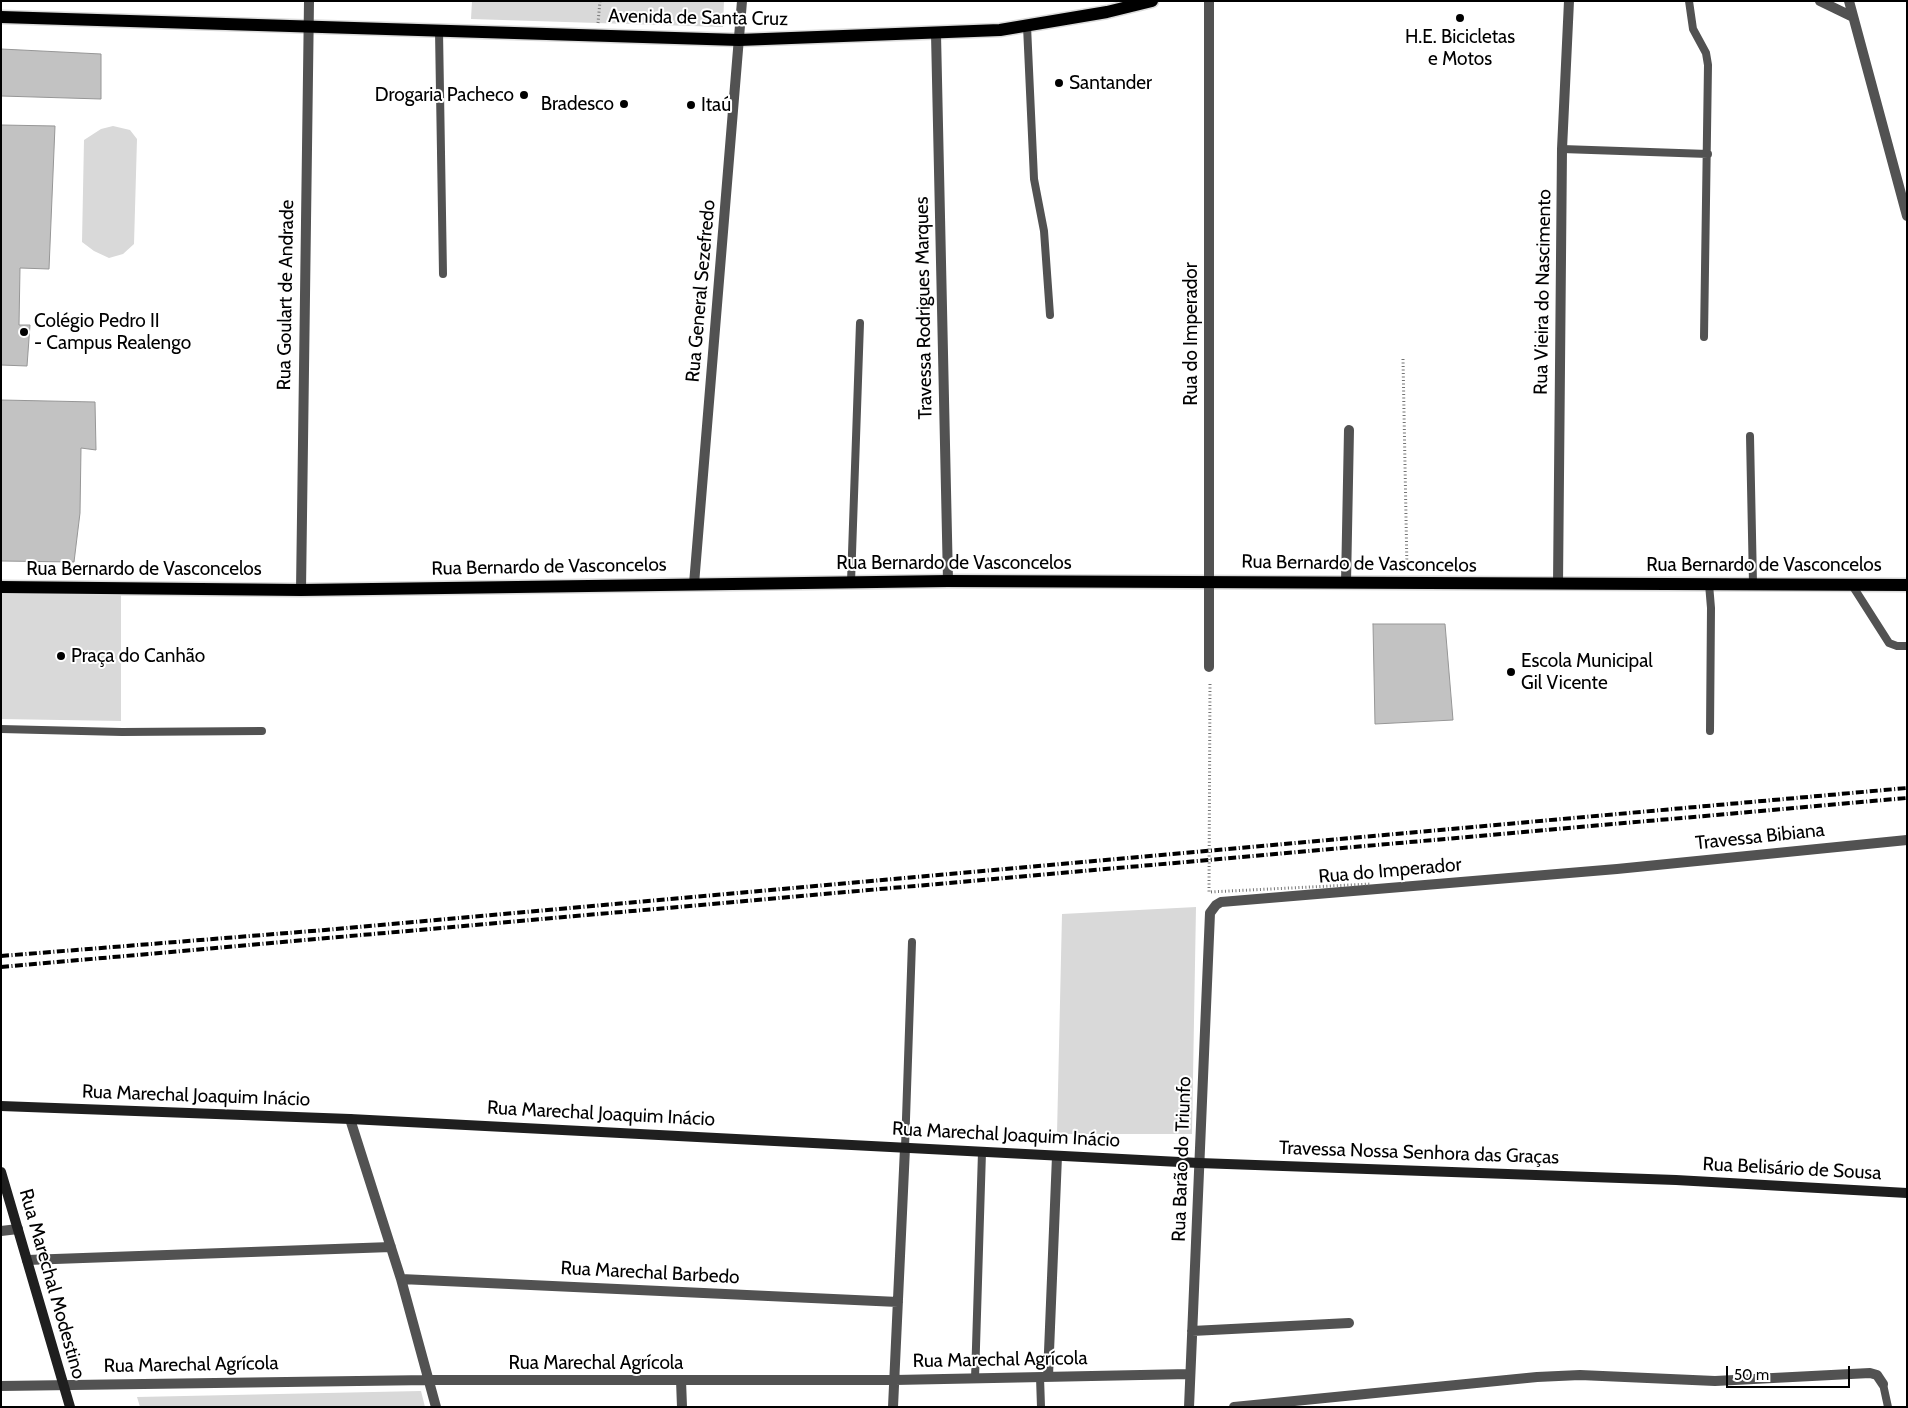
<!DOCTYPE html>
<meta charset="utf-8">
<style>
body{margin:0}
#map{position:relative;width:1908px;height:1408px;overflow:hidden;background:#fff;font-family:Cabin,sans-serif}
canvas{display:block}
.frame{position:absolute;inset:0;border:2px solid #000;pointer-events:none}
.scale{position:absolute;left:1726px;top:1366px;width:124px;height:22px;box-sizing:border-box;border:2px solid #000;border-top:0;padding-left:6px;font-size:15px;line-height:18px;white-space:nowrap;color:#000;-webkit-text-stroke:4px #fff;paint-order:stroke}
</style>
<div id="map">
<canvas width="1908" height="1408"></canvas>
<div class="frame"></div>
<div class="scale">50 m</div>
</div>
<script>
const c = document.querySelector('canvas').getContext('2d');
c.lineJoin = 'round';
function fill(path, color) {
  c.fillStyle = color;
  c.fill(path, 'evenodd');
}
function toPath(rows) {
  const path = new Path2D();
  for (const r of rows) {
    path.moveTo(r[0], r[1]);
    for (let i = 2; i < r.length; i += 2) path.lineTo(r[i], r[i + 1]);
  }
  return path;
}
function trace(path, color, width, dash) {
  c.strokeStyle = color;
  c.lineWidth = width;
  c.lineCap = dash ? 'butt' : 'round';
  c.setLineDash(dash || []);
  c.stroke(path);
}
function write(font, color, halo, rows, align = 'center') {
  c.font = font + ' Cabin,sans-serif';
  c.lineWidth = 4;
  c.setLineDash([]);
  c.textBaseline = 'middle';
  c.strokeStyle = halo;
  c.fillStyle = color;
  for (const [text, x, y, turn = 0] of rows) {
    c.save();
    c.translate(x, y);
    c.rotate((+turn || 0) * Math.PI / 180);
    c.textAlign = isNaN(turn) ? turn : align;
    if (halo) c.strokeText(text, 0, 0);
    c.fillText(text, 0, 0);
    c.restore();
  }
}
fill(toPath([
 [472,1,724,1,723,27,471,19],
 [113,126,130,130,137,139,134,244,123,254,109,258,94,251,82,242,84,140,101,129],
 [1,591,121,593,121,721,1,719],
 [1196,907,1192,1134,1057,1134,1062,914],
 [421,1391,425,1407,140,1407,137,1397]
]), '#d9d9d9');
const building = toPath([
 [1,49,101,54,101,99,1,96,1,49],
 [1,125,55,126,49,269,20,268,19,325,30,325,27,366,1,365,1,125],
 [1,400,95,402,96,450,81,448,80,513,74,562,1,561,1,400],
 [1373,624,1445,624,1453,720,1375,724,1373,624]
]);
fill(building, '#c2c2c2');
trace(building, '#969696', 1);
const primary = toPath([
 [1,17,739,40,1000,30,1107,12,1152,1],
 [1,587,301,590,948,581,1907,585]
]);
trace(primary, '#dbdbdb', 15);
trace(toPath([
 [598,23,600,1],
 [1403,359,1407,570]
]), '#747474', 3, [1, 2.5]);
trace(toPath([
 [1689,1,1693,29,1706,53,1708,65,1704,337],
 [1027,26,1034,179,1044,231,1050,315],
 [439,31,443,274],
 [1562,149,1708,154],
 [1750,436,1753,584],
 [851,582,860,323],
 [1709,584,1711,608,1710,731],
 [1852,585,1889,643,1897,646,1907,646],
 [1,729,122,732,262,731],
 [905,1148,912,942],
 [1040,1377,1041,1407],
 [975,1379,982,1152],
 [1883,1384,1888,1407]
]), '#525252', 8);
trace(toPath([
 [1209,1,1209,667],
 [1820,1,1853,17],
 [1849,1,1907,216],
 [936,34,948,581],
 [1346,583,1349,430],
 [694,584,742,1],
 [1558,584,1562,149,1569,1],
 [301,590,309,1],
 [350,1119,401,1279,436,1407],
 [1,1231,18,1229],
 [27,1260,391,1247],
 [401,1279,898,1302],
 [1192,1331,1349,1323],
 [1048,1376,1057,1156],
 [681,1380,682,1407],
 [1,1386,429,1380,895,1380,1190,1374],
 [893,1407,905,1148],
 [1189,1407,1210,913,1216,905,1221,902,1617,869,1907,840],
 [1234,1407,1537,1377,1580,1375,1715,1381,1870,1373,1877,1375,1883,1384]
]), '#525252', 10);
trace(toPath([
 [1,1106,350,1119,1199,1163,1676,1180,1907,1193],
 [1,1172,70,1407]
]), '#1f1f1f', 10);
trace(primary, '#000', 12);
trace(toPath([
 [1,956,325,930,1907,788],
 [1,967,1907,798]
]), '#000', 4, [8, 2.5, 1, 2.5]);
trace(toPath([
 [1210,684,1209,892,1371,884]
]), '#747474', 3, [1, 2.5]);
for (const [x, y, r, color] of [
 [1460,18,5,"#000"],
 [1059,83,5,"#000"],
 [524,95,5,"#000"],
 [624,104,5,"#000"],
 [691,105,5,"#000"],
 [24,332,5,"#000"],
 [61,656,5,"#000"],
 [1511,672,5,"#000"]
]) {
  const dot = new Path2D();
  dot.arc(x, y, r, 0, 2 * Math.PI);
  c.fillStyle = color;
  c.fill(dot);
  trace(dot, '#fff', 2);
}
write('19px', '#000', '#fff', [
 ["Avenida de Santa Cruz",698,18,1],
 ["Rua General Sezefredo",701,291,-85],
 ["Rua Vieira do Nascimento",1543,292,-89],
 ["Rua Goulart de Andrade",286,295,-89],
 ["Travessa Rodrigues Marques",924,308,-91],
 ["Rua do Imperador",1191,334,-90],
 ["Rua Bernardo de Vasconcelos",954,563],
 ["Rua Bernardo de Vasconcelos",1359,564,1],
 ["Rua Bernardo de Vasconcelos",1764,565],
 ["Rua Bernardo de Vasconcelos",549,567,-1],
 ["Rua Bernardo de Vasconcelos",144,569],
 ["Travessa Bibiana",1760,837,-6],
 ["Rua do Imperador",1390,871,-5],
 ["Rua Marechal Joaquim Inácio",196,1096,2],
 ["Rua Marechal Joaquim Inácio",601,1114,3],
 ["Rua Marechal Joaquim Inácio",1006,1135,3],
 ["Travessa Nossa Senhora das Graças",1419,1153,2],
 ["Rua Barão do Triunfo",1182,1159,-88],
 ["Rua Belisário de Sousa",1792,1169,3],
 ["Rua Marechal Barbedo",650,1273,3],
 ["Rua Marechal Modestino",52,1284,74],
 ["Rua Marechal Agrícola",1000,1360,-1],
 ["Rua Marechal Agrícola",596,1363],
 ["Rua Marechal Agrícola",191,1365,-1]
]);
write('19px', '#000', '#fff', [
 ["H.E. Bicicletas",1460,37,"center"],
 ["e Motos",1460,59,"center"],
 ["Santander",1069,83],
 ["Drogaria Pacheco",514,95,"right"],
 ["Bradesco",614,104,"right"],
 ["Itaú",701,105],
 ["Colégio Pedro II",34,321],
 ["- Campus Realengo",34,343],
 ["Praça do Canhão",71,656],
 ["Escola Municipal",1521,661],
 ["Gil Vicente",1521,683]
], 'left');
</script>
